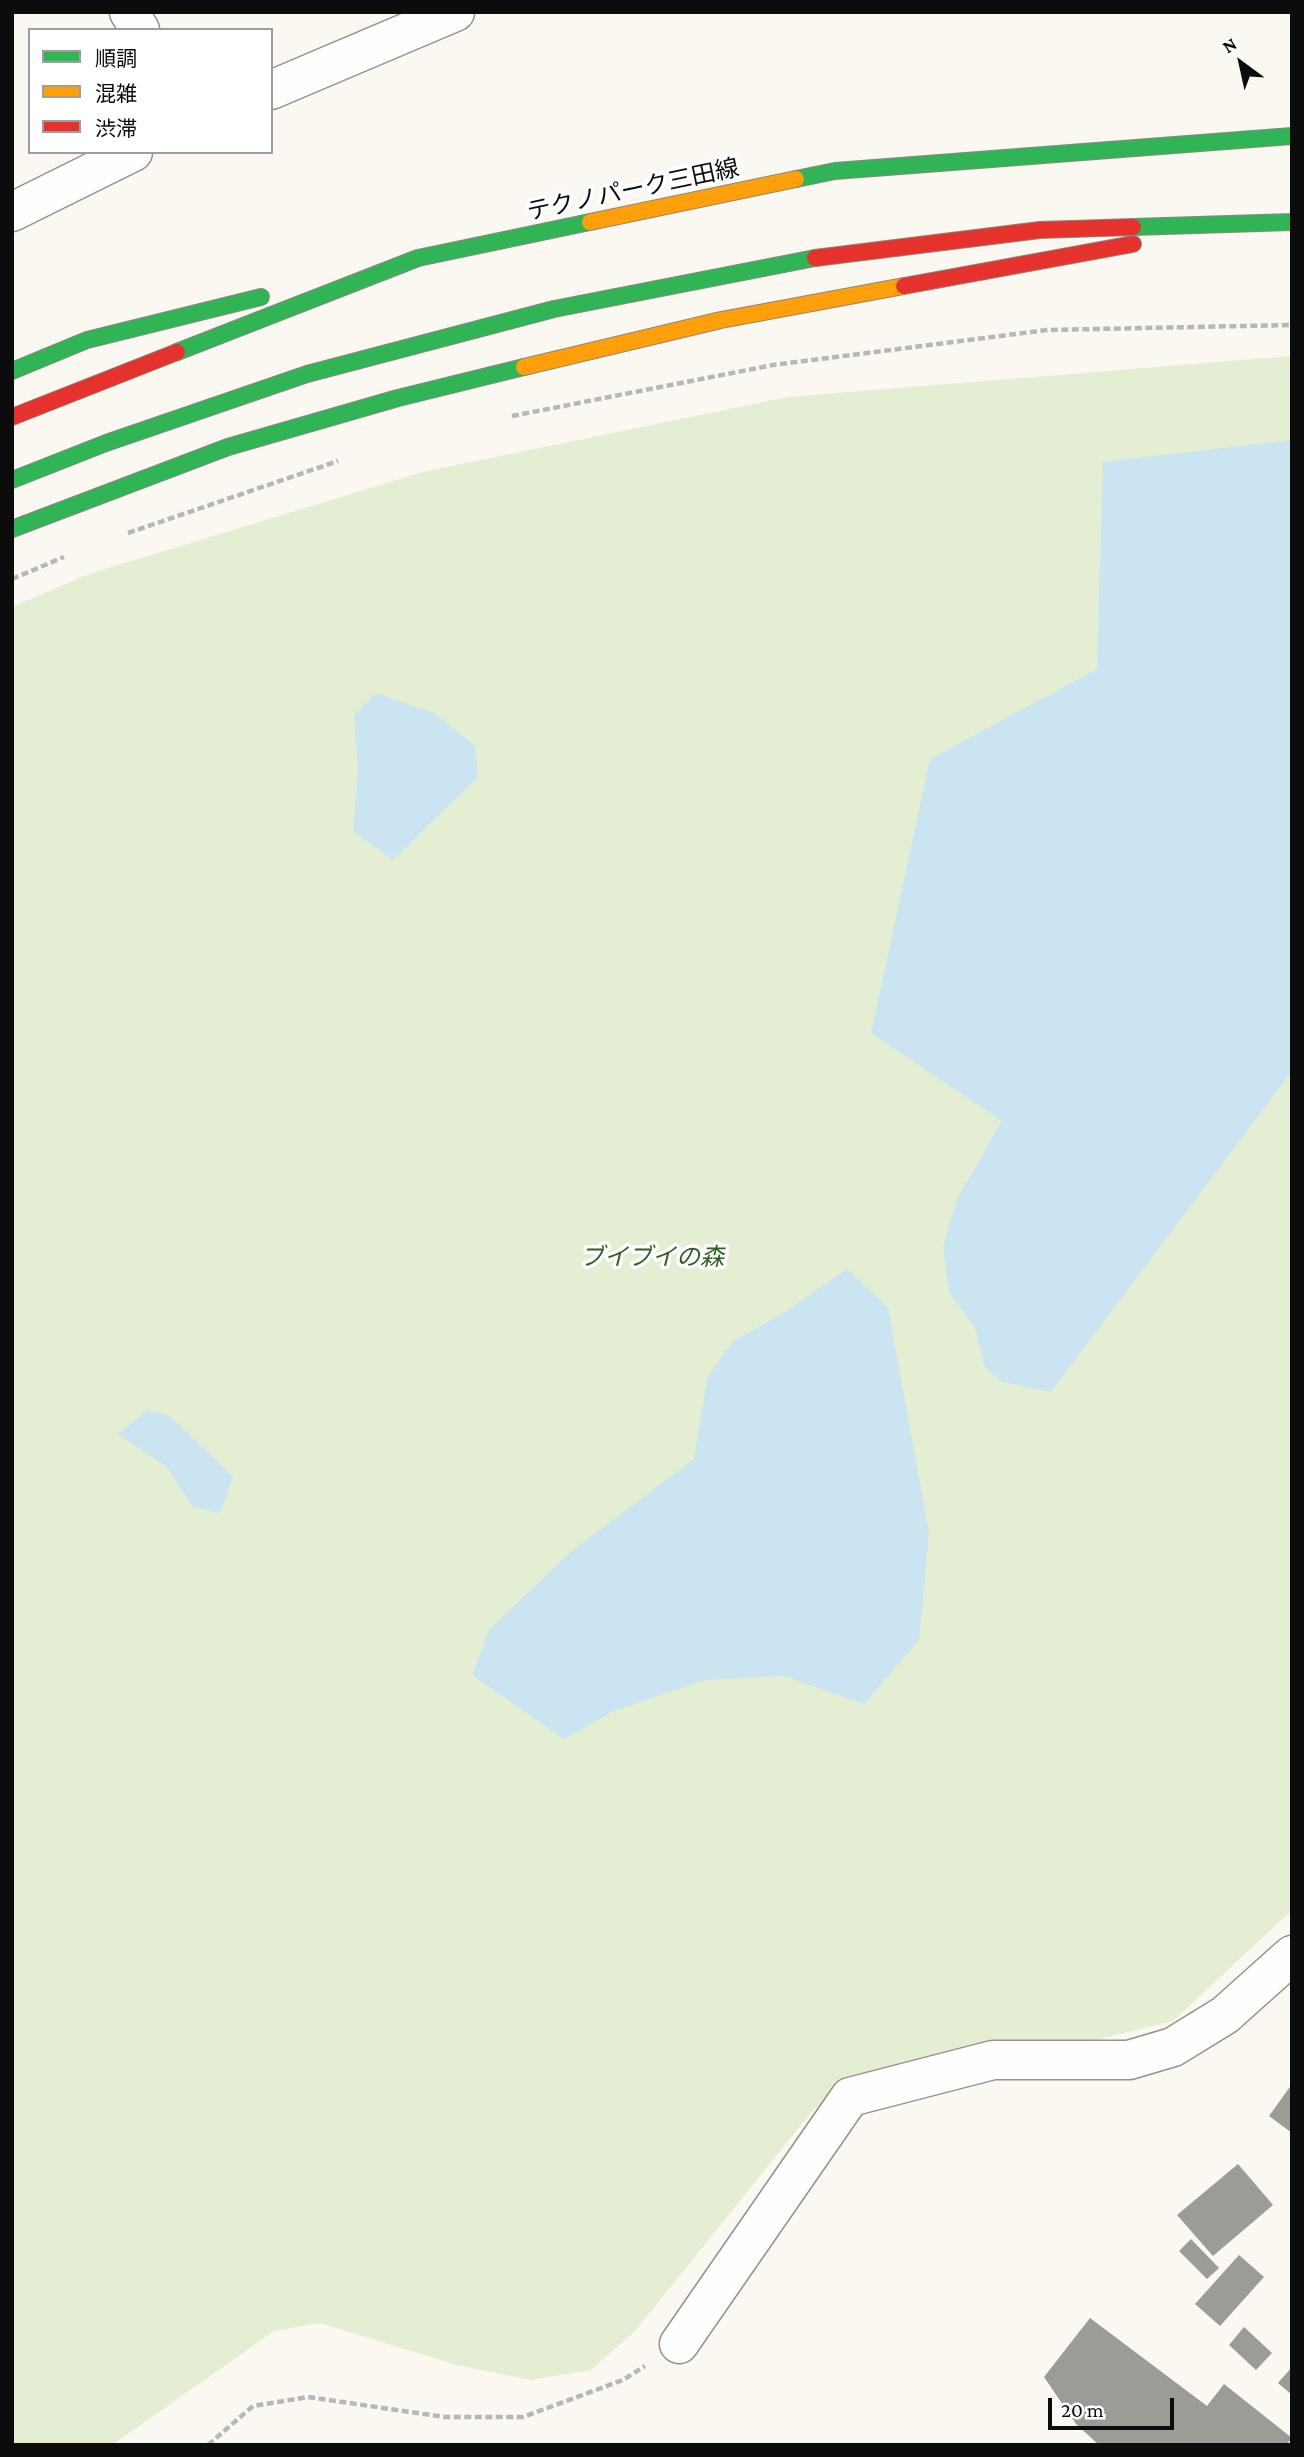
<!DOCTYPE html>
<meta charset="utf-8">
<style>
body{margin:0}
#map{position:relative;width:1304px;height:2457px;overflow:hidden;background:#faf8f0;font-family:"Crimson Pro","Noto Sans JP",serif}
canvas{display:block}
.frame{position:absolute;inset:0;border:14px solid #0c0c0c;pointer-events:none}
.legend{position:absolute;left:28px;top:28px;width:245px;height:126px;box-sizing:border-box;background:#fff;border:2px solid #9e9e9e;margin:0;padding:9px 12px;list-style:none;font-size:21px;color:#0c0c0c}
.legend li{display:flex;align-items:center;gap:14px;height:35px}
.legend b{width:35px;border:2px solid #9e9e9e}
.north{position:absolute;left:1206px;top:28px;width:70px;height:70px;-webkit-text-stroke:5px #fff;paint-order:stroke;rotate:327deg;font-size:19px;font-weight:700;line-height:28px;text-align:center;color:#0c0c0c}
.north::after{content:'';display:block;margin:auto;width:24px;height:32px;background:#0c0c0c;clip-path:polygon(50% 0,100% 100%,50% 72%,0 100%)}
.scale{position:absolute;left:1048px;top:2398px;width:126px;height:32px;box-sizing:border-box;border:4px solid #0c0c0c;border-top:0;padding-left:9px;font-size:21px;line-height:24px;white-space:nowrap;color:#0c0c0c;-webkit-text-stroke:5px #fff;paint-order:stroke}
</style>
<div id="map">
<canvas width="1304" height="2457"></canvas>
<div class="frame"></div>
<ul class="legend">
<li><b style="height:9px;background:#30b455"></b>順調</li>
<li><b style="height:9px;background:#ff9f0a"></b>混雑</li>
<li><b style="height:9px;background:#e5322d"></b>渋滞</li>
</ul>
<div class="north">N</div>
<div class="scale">20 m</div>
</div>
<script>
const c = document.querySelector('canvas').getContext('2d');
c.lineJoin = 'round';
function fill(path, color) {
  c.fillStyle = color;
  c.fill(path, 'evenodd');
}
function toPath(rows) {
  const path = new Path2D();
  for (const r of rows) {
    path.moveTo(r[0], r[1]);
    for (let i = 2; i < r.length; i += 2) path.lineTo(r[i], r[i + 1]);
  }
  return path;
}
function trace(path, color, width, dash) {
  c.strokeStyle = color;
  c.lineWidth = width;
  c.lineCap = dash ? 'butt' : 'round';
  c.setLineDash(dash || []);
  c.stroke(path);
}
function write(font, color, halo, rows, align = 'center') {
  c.font = font + ' "Crimson Pro","Noto Sans JP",serif';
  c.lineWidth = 7;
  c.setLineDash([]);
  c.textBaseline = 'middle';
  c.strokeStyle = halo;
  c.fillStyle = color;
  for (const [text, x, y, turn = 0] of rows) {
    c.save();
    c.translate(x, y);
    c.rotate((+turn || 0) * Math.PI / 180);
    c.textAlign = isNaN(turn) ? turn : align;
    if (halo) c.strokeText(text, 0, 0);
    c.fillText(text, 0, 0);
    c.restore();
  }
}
fill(toPath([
 [1292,356,1292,1910,1173,2021,814,2109,635,2331,591,2370,531,2380,457,2365,320,2323,274,2331,112,2445,12,2445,12,607,89,574,423,472,788,397]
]), '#e3eed2');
fill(toPath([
 [1292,440,1292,1071,1051,1392,1003,1382,985,1368,975,1328,949,1292,943,1247,957,1199,1002,1121,871,1033,930,759,1097,669,1103,462],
 [376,693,434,713,475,746,478,777,393,860,353,831,358,774,354,715],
 [847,1269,888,1308,929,1533,919,1640,864,1704,784,1676,705,1680,612,1712,564,1739,472,1675,489,1630,568,1554,694,1459,707,1379,732,1342,783,1313],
 [148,1410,171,1417,233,1477,220,1513,193,1507,167,1467,118,1434]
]), '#cae4f1');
fill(toPath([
 [1292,2084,1292,2133,1269,2116],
 [1238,2164,1273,2205,1213,2256,1177,2215],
 [1191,2239,1219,2268,1207,2279,1179,2251],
 [1239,2255,1264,2277,1220,2326,1195,2304],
 [1090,2318,1207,2406,1224,2384,1292,2438,1286,2445,1099,2445,1076,2424,1044,2377],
 [1244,2327,1272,2353,1256,2370,1229,2345],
 [1292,2367,1292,2395,1278,2383]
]), '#9d9b96');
const street = toPath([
 [129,12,140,30],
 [271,90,455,12],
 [12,212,133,152],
 [679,2344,850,2097,993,2060,1129,2060,1173,2047,1225,2015,1292,1955]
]);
const fast = toPath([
 [796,179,835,171,1292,136],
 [1133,227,1292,222],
 [177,352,418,258,590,222],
 [12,371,87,340,261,297],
 [12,480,106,443,307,374,554,309,815,258],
 [12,529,228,447,398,398,524,367]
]);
const slow = toPath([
 [590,222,796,179],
 [524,367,721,320,904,286]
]);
const jam = toPath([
 [815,258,1040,230,1133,227],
 [904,286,1133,244],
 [12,417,177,352]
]);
trace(street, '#93928f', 41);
trace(fast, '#8a8985', 18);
trace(slow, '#8a8985', 18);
trace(jam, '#8a8985', 18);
trace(toPath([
 [512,416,773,365,1047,330,1292,325],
 [128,533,338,461],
 [12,579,64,557],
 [208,2445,253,2406,308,2397,445,2417,523,2417,623,2380,645,2366]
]), '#b7b7b5', 4.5, [7, 3.5]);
trace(street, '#fefefd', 38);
trace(fast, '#30b455', 16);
trace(slow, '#ff9f0a', 16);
trace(jam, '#e5322d', 16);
write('24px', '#0c0c0c', '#fff', [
 ["テクノパーク三田線",633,190,-12]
]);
write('italic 24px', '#305e23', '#fff', [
 ["ブイブイの森",652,1258]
]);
</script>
